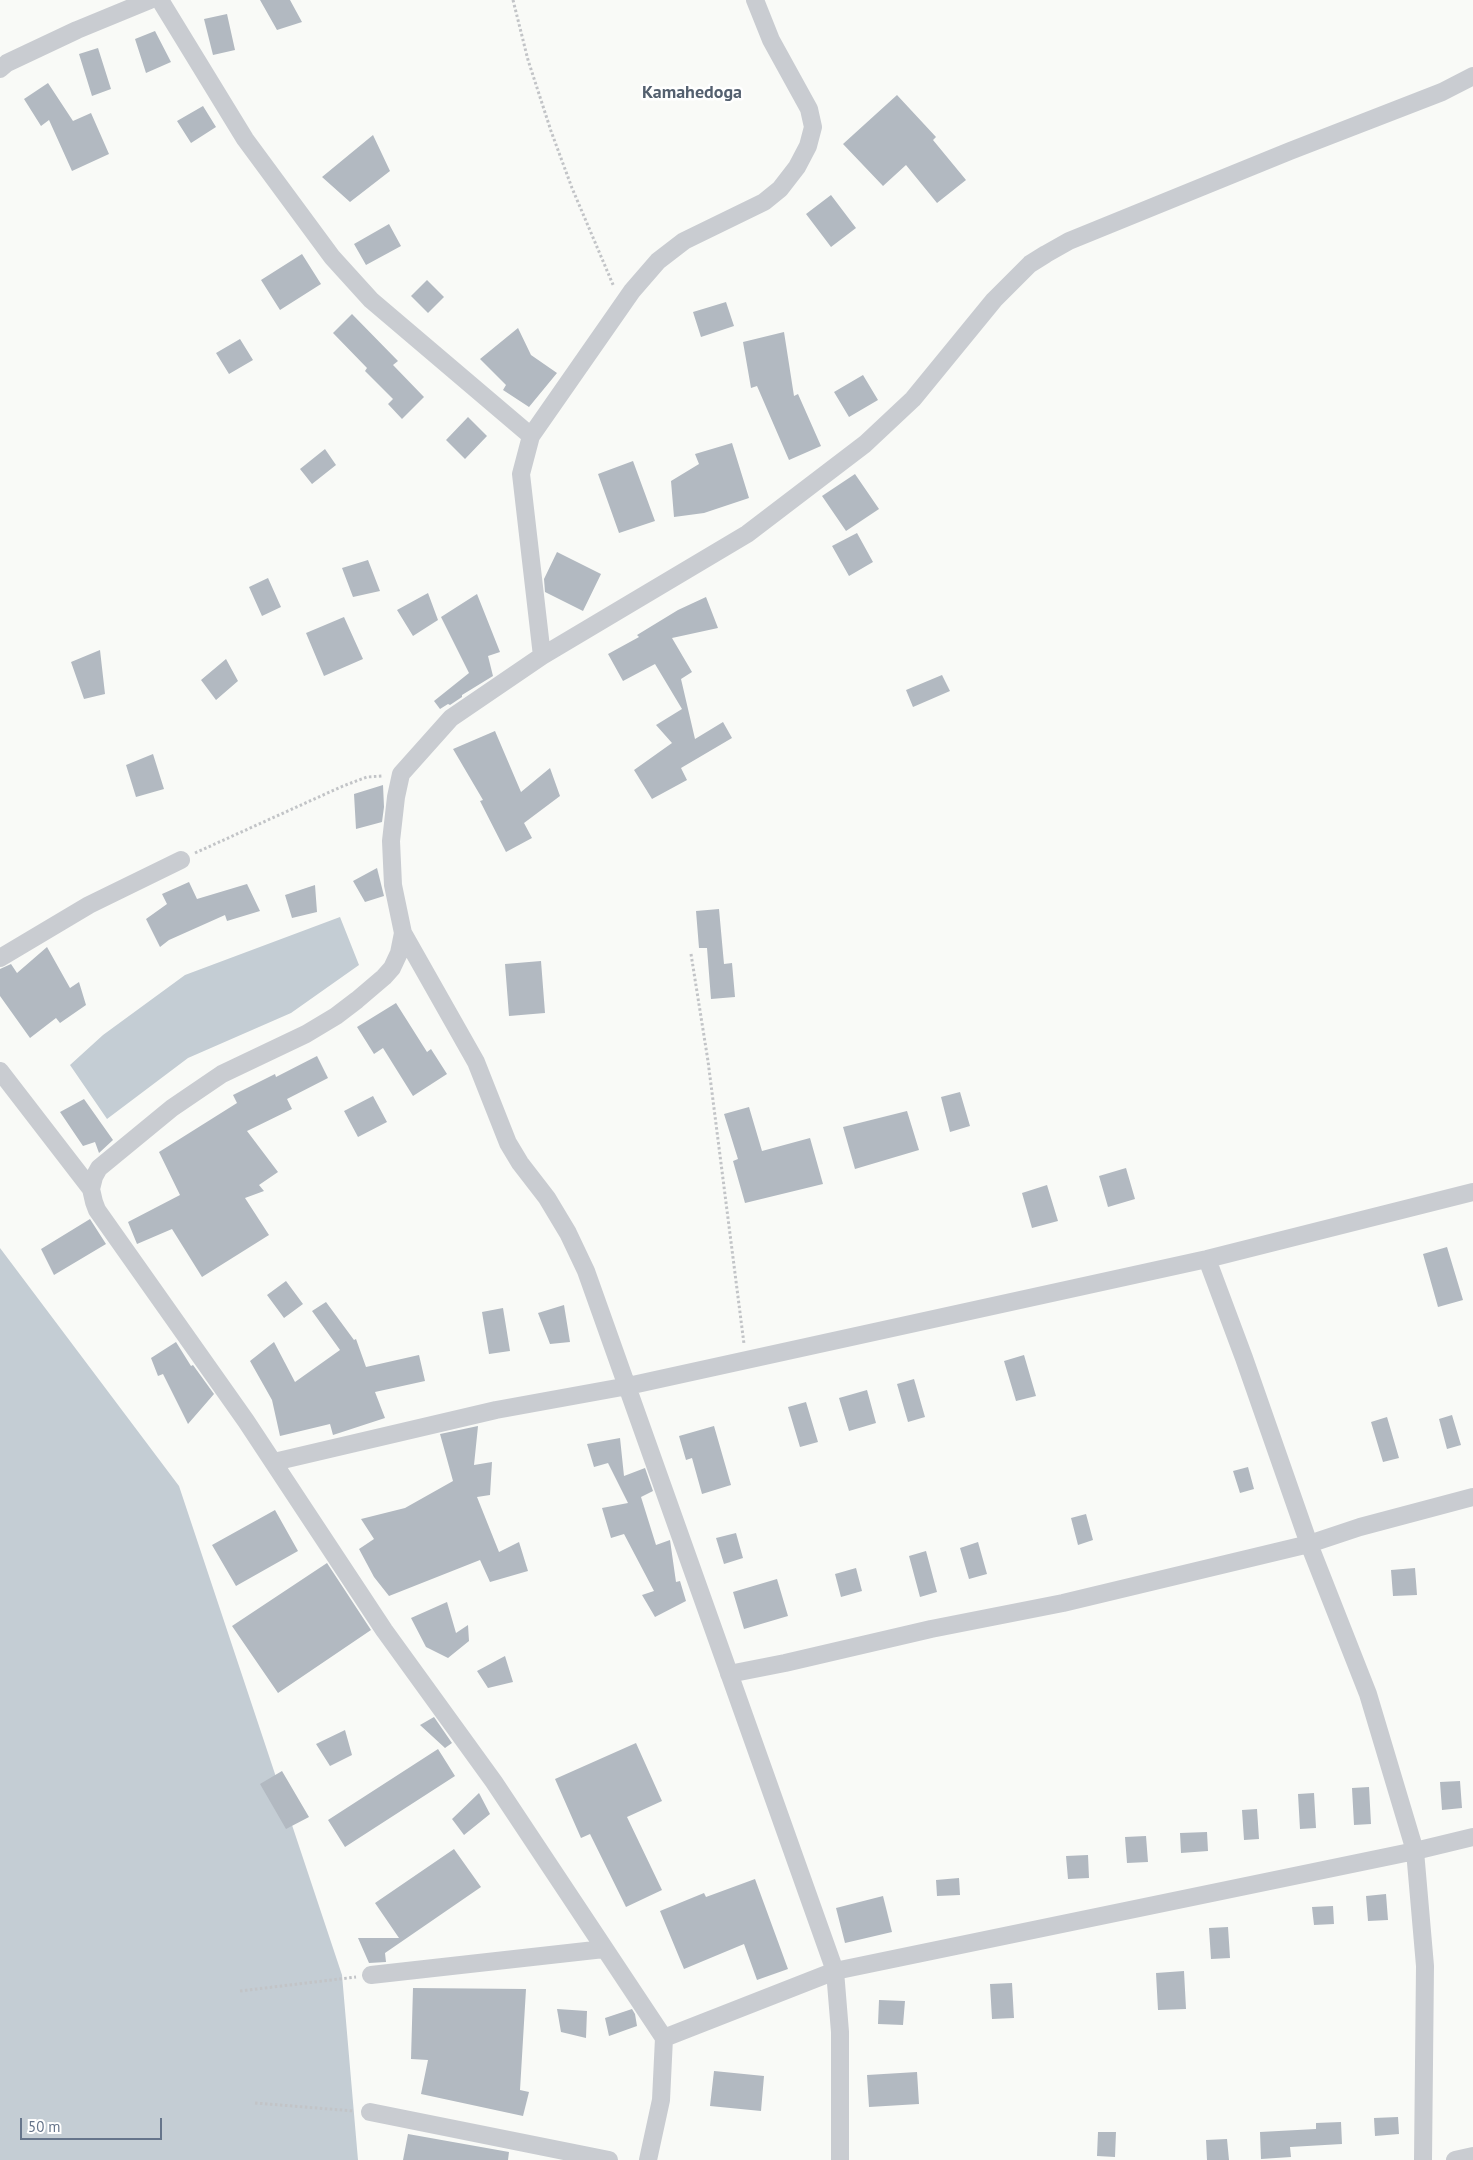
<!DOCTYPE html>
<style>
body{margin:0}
#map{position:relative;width:1473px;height:2160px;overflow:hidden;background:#f9faf7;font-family:"PT Sans",sans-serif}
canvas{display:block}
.scale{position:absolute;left:20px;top:2118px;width:142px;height:22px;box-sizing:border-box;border:2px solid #66758b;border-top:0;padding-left:6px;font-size:15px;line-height:18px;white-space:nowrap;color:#66758b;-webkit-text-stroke:4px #fff;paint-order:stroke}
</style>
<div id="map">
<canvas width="1473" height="2160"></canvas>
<div class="scale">50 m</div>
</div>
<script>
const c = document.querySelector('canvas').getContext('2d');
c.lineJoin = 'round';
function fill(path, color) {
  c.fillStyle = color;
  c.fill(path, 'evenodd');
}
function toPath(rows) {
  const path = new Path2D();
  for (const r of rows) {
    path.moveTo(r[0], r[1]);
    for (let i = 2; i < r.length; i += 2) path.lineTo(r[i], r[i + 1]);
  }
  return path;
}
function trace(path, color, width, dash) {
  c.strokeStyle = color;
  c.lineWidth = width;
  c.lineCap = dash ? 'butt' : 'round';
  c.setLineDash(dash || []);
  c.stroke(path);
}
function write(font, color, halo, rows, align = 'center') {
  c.font = font + ' "PT Sans",sans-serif';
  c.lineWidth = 5;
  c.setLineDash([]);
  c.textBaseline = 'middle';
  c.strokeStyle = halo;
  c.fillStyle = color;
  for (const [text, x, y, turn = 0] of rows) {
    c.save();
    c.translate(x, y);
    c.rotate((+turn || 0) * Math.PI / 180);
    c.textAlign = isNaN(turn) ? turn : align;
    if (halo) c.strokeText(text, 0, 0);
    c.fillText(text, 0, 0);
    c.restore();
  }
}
fill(toPath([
 [340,917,359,965,291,1013,188,1058,107,1119,70,1065,103,1035,185,975],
 [0,1248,179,1486,342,1975,358,2160,0,2160]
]), '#c4cdd4');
fill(toPath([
 [260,0,290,0,302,22,277,30],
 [227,14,235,50,213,55,204,19],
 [155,31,171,62,146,73,135,39],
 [98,48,111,89,92,96,79,54],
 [48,83,73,121,91,113,109,154,72,171,49,120,41,126,24,99],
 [897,95,936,137,933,140,966,180,937,203,906,165,883,186,843,144],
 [203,106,216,127,191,143,177,121],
 [373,135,390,171,350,202,322,177],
 [831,195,856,228,831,247,806,214],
 [389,224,401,246,366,265,354,244],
 [302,254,321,284,280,310,261,280],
 [427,280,444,297,428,313,411,296],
 [726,302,734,326,701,337,693,312],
 [352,314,398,361,393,365,424,397,402,419,388,404,393,399,365,371,367,368,333,333],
 [518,328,531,355,557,373,529,407,503,390,506,385,480,359],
 [784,332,794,396,798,394,821,446,789,460,757,386,751,388,743,342],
 [240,339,253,360,229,374,216,353],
 [863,375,878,400,849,417,834,392],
 [468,417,487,436,465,459,446,440],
 [732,443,749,498,704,513,674,517,671,481,699,464,695,454],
 [325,449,336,465,312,484,300,469],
 [633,461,655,521,619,533,598,474],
 [855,474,879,509,846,531,822,496],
 [857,533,873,562,849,576,832,546],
 [557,552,601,574,583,611,545,592,544,579],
 [368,560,380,591,353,597,342,568],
 [268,578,281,607,262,616,249,587],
 [428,593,438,620,413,636,397,610],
 [477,594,500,652,488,656,493,676,462,695,462,697,450,705,448,704,440,709,434,701,469,673,441,617],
 [706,597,718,628,672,638,692,672,681,679,695,739,723,722,732,738,681,768,687,780,652,799,634,770,672,743,656,725,682,709,655,664,623,681,608,654,639,637,637,635,678,610],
 [344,617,363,659,324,676,306,633],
 [100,650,105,694,84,699,71,662],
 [226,659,238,681,216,700,201,680],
 [942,675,950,691,913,707,906,690],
 [495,731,521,792,550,768,560,796,524,823,532,838,506,852,480,801,483,800,453,749],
 [153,754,164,789,136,797,126,765],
 [383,785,384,807,382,822,356,829,354,794],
 [377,868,384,896,365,902,353,881],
 [189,882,197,899,247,884,260,911,227,921,225,915,169,940,160,947,146,919,167,904,162,894],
 [315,885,317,912,292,918,285,895],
 [719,909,724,964,732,963,735,997,711,999,707,948,699,948,696,911],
 [47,947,70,988,79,982,86,1005,60,1023,56,1018,30,1038,0,996,0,969,11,964,17,973],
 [541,961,545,1013,509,1016,505,964],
 [396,1003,427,1052,431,1049,447,1074,413,1096,383,1048,374,1054,357,1027],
 [317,1056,328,1078,287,1099,292,1109,247,1131,278,1172,259,1185,264,1191,245,1198,269,1235,202,1277,172,1229,137,1244,128,1222,180,1195,159,1152,237,1103,233,1095,275,1074,276,1077],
 [960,1092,970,1126,950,1132,941,1097],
 [373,1096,387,1122,358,1137,344,1111],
 [84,1099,113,1140,99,1153,95,1142,83,1146,60,1112],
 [749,1107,762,1151,810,1138,823,1184,745,1203,733,1161,738,1159,724,1114],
 [907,1111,919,1150,855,1169,843,1127],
 [1126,1168,1135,1199,1108,1207,1099,1176],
 [1047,1185,1058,1221,1032,1228,1022,1193],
 [90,1219,106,1244,54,1275,41,1249],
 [1447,1247,1463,1300,1438,1307,1423,1254],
 [286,1281,303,1304,284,1318,267,1295],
 [326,1302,354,1340,356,1339,366,1367,419,1355,425,1381,375,1392,385,1418,333,1435,330,1424,280,1436,272,1400,250,1361,274,1342,295,1382,340,1350,312,1311],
 [564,1305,570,1342,550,1344,538,1313],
 [503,1308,510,1351,489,1354,482,1312],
 [176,1342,191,1366,193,1365,214,1394,188,1424,163,1374,158,1376,151,1358],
 [1024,1355,1036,1396,1016,1401,1004,1361],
 [914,1379,925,1417,908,1422,897,1384],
 [867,1390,876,1423,849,1431,839,1398],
 [806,1402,818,1442,800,1447,788,1407],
 [1452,1415,1461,1445,1447,1449,1439,1419],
 [1387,1417,1399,1458,1383,1462,1371,1422],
 [478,1426,474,1465,492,1462,490,1495,477,1497,499,1552,519,1542,528,1571,490,1582,480,1560,389,1596,374,1577,359,1549,374,1539,361,1519,405,1508,453,1481,440,1434],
 [714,1426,731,1485,702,1494,692,1458,686,1460,679,1436],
 [620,1438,624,1476,645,1468,653,1491,641,1497,656,1545,670,1540,676,1582,680,1581,686,1601,655,1617,642,1595,654,1591,624,1534,611,1538,602,1508,628,1503,608,1463,594,1467,587,1444],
 [1248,1467,1254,1489,1240,1493,1233,1471],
 [275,1510,298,1551,236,1586,212,1545],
 [1086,1514,1093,1540,1078,1545,1071,1518],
 [736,1533,743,1558,724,1564,716,1538],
 [978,1542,987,1574,969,1579,960,1548],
 [926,1551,937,1592,920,1597,909,1556],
 [327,1563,371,1630,278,1693,232,1626],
 [856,1568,862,1591,841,1597,835,1574],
 [1415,1568,1417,1595,1393,1596,1391,1570],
 [777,1579,788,1616,744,1629,733,1592],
 [447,1602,456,1633,468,1625,469,1641,448,1658,426,1647,411,1618],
 [505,1656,513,1682,488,1688,477,1671],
 [434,1717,452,1743,445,1748,420,1725],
 [345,1730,352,1755,330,1766,316,1744],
 [636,1743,662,1801,627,1817,662,1890,626,1907,590,1834,581,1838,555,1779],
 [438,1749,455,1776,345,1847,328,1820],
 [282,1771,309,1817,286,1829,260,1784],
 [1460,1781,1462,1808,1442,1810,1440,1782],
 [1369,1787,1371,1824,1354,1825,1352,1788],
 [479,1793,490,1814,464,1835,452,1819],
 [1314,1793,1316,1828,1300,1829,1298,1794],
 [1257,1809,1259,1839,1244,1840,1242,1810],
 [1207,1832,1208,1851,1181,1853,1180,1833],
 [1146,1836,1148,1862,1127,1863,1125,1837],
 [454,1849,481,1887,385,1953,386,1962,369,1963,358,1938,399,1938,375,1903],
 [1088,1855,1089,1878,1068,1879,1066,1856],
 [959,1878,960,1895,937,1896,936,1880],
 [755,1879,788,1969,757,1980,744,1944,684,1969,660,1911,704,1893,706,1897],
 [1386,1894,1388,1920,1368,1921,1366,1896],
 [883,1896,892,1932,845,1943,836,1908],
 [1333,1906,1334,1924,1314,1925,1312,1907],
 [1228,1927,1230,1958,1211,1959,1209,1928],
 [1184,1971,1186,2009,1158,2010,1156,1973],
 [1012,1983,1014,2018,992,2019,990,1984],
 [413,1988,526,1989,520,2090,529,2092,523,2116,421,2094,428,2060,411,2059],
 [879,2000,905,2001,903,2025,878,2024],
 [557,2009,587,2011,586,2038,561,2032],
 [632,2009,635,2014,637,2026,609,2036,605,2018],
 [714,2071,764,2076,761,2111,710,2106],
 [917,2072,919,2104,869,2107,867,2075],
 [1398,2117,1399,2134,1375,2136,1374,2118],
 [1341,2122,1342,2144,1290,2147,1291,2157,1261,2159,1260,2132,1316,2129,1316,2123],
 [1098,2132,1116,2132,1115,2157,1097,2156],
 [408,2134,509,2152,508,2160,403,2160],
 [1227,2139,1229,2160,1207,2160,1206,2140]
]), '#b2b9c1');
trace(toPath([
 [513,0,528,60,551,131,572,188,614,287],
 [195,853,343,786,367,777,382,776],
 [691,954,708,1061,744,1344],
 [240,1991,356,1977],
 [255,2103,354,2111]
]), '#c2c4c7', 3, [2.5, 2.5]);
trace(toPath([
 [160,0,245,139,332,257,371,300,531,436],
 [0,69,7,63,77,30,150,0],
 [542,656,521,474,531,436,632,291,658,261,684,241,764,202,780,189,797,167,808,146,813,127,809,109,771,40,755,0],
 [403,933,399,953,392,968,384,977,357,1000,336,1016,306,1034,222,1074,172,1108,99,1168,94,1177,91,1189,94,1202,97,1210,246,1421,384,1630,494,1782,664,2038,661,2100,648,2160],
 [0,958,89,905,181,860],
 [0,1071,91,1189],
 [1207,1259,1244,1358,1309,1544,1368,1694,1415,1851,1425,1966,1423,2160],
 [274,1462,496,1410,628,1386,1207,1259,1473,1192],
 [729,1674,785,1663,931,1629,1063,1603,1309,1544,1360,1527,1473,1497],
 [371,1975,604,1949],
 [664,2038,835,1971,1415,1851,1473,1837],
 [370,2112,609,2160],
 [840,2160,840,2032,835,1971,586,1271,568,1233,547,1198,520,1163,508,1143,476,1062,403,933,393,885,391,841,396,797,401,774,451,718,542,656,747,534,865,444,913,399,994,300,1030,264,1046,254,1069,241,1290,151,1442,92,1473,76],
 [1455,2160,1473,2156]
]), '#c9ccd1', 18);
write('bold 18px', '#54606f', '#fff', [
 ["Kamahedoga",692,93]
]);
</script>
